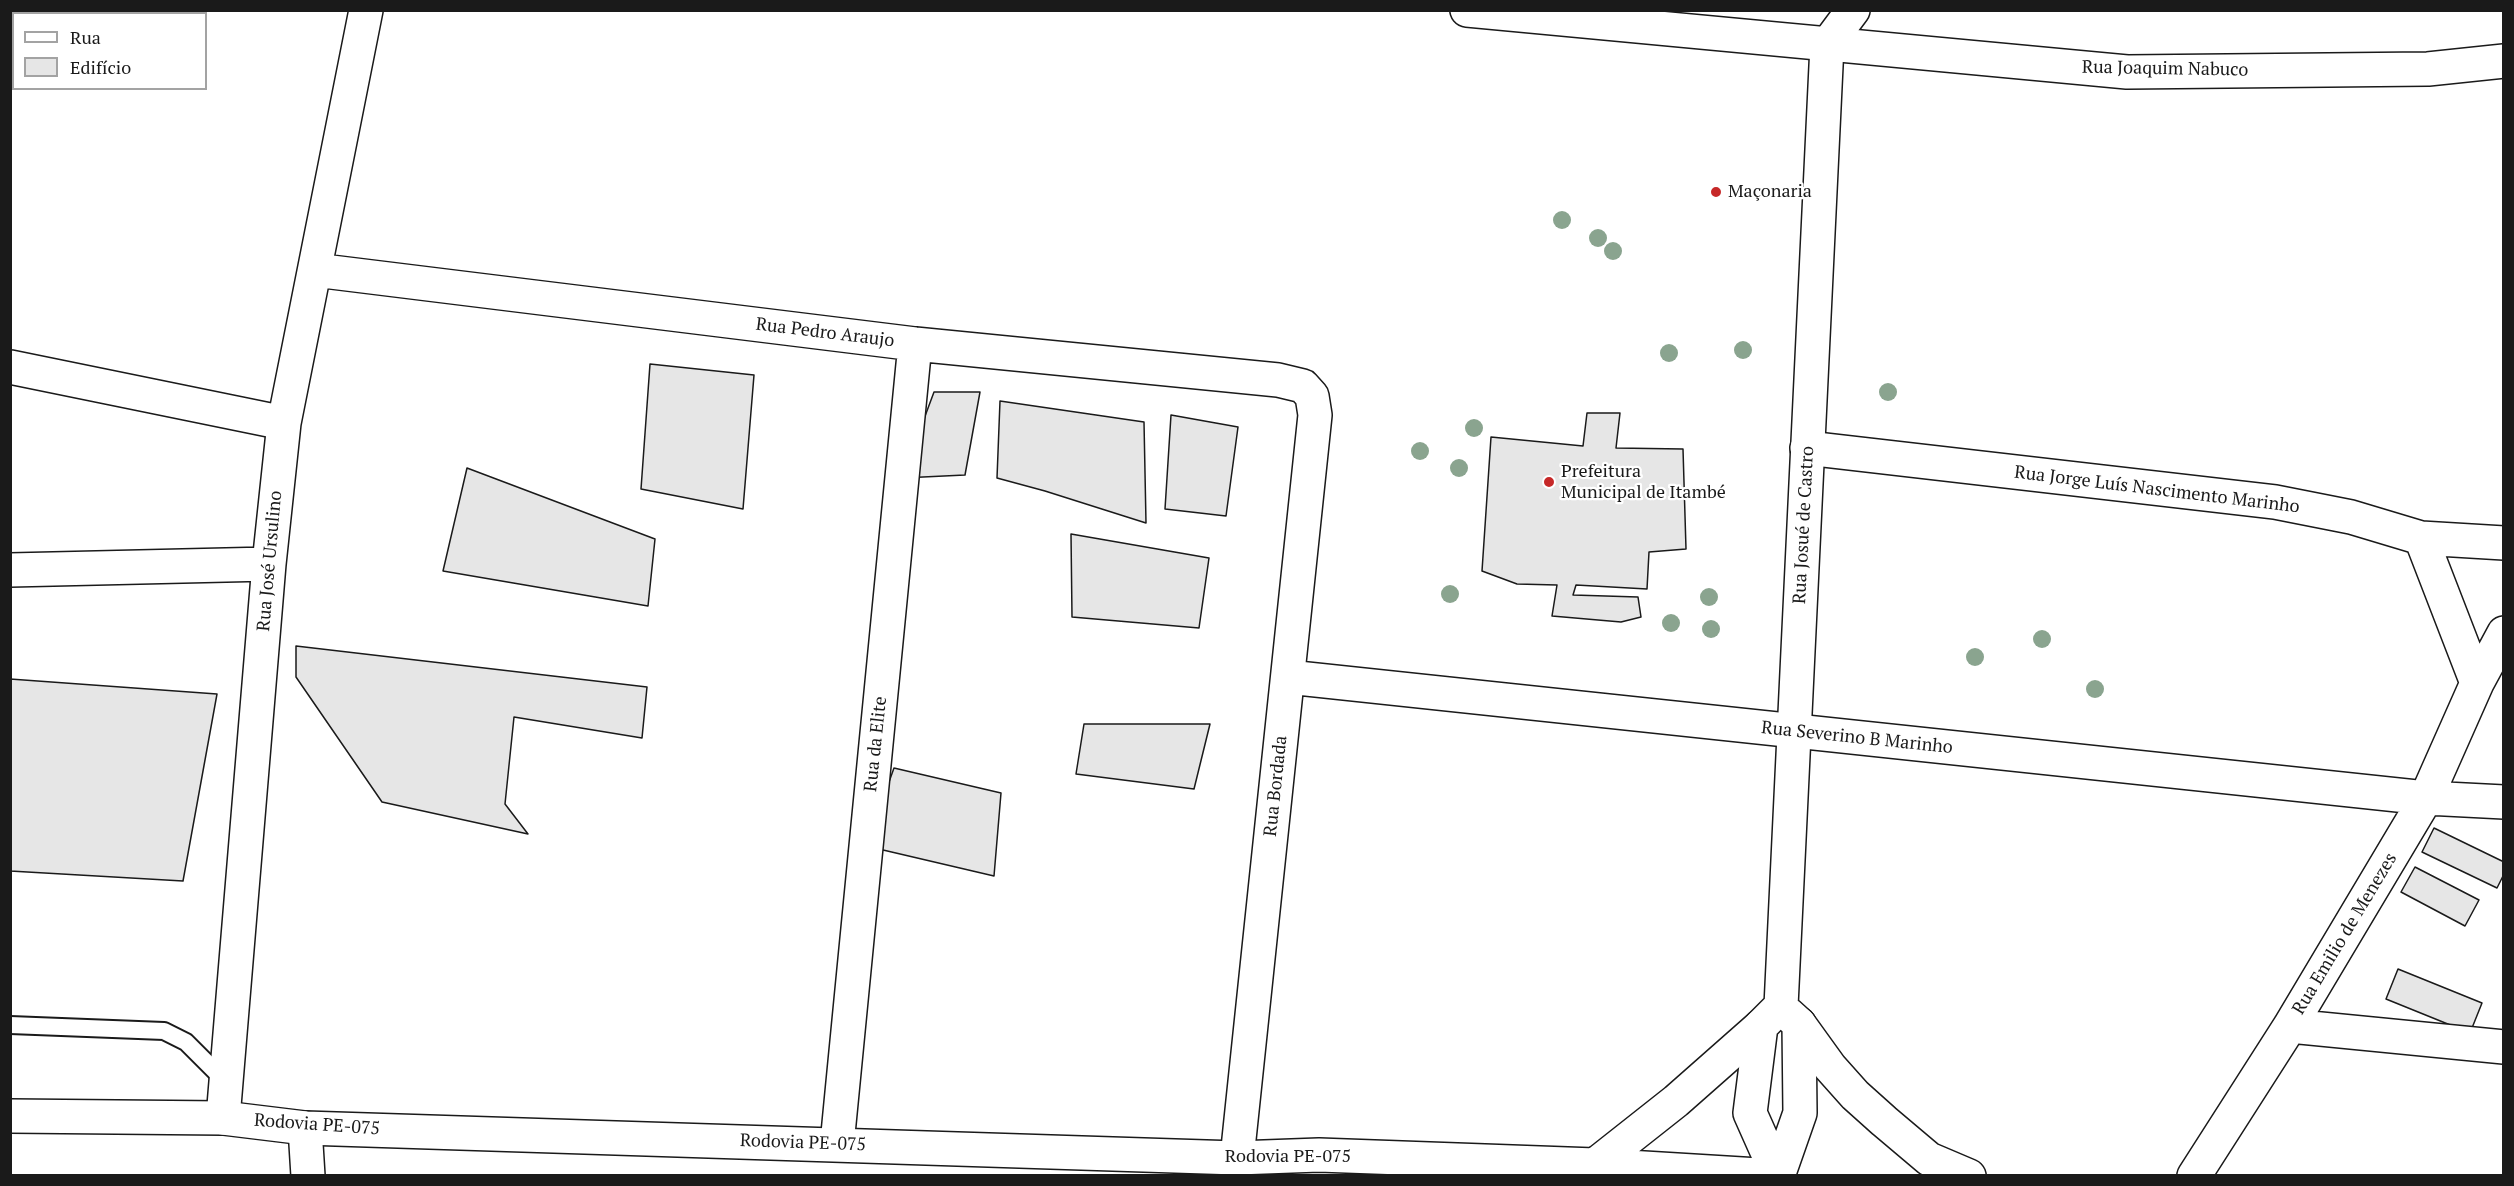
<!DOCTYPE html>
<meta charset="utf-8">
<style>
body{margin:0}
#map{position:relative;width:2514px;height:1186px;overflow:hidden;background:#fff;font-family:"PT Serif",serif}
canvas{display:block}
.frame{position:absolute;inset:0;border:12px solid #1a1a1a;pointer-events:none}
.legend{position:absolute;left:12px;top:12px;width:195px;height:78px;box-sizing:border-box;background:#fff;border:2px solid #a3a3a3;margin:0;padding:8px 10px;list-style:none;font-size:18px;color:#1a1a1a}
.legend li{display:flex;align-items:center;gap:12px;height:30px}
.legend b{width:30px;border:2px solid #a3a3a3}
</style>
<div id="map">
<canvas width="2514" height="1186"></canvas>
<div class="frame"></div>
<ul class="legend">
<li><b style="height:8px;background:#fff"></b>Rua</li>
<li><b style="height:16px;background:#e6e6e6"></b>Edifício</li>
</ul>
</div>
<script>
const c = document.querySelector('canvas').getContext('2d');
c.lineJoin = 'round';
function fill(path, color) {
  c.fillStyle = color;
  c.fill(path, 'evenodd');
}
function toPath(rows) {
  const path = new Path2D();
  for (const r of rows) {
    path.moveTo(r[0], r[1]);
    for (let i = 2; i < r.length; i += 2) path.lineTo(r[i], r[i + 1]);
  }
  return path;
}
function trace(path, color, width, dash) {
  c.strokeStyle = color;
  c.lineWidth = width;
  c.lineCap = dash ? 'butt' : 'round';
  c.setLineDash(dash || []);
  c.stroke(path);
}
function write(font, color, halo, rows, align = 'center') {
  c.font = font + ' "PT Serif",serif';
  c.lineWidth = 4.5;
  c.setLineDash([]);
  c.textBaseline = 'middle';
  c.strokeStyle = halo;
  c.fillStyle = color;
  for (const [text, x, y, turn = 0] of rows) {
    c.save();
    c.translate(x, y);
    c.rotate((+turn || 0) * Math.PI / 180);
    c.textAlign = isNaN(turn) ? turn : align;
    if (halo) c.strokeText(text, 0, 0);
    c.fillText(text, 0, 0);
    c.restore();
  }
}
const building = toPath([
 [650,364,754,375,743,509,641,489,650,364],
 [934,392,980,392,965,475,902,478,934,392],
 [1000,401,1144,422,1146,523,1045,491,997,478,1000,401],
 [1587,413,1620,413,1616,448,1683,449,1686,549,1649,552,1647,589,1576,585,1573,595,1638,597,1641,617,1621,622,1552,616,1557,585,1517,584,1482,571,1491,437,1583,446,1587,413],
 [1171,415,1238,427,1226,516,1165,509,1171,415],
 [467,468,655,539,648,606,443,571,467,468],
 [1071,534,1209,558,1199,628,1072,617,1071,534],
 [296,646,647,687,642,738,514,717,505,804,528,834,382,802,296,677,296,646],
 [10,679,217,694,183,881,10,871,10,679],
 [1084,724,1210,724,1194,789,1076,774,1084,724],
 [894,768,1001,793,994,876,866,846,894,768],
 [2434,828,2504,862,2504,874,2497,888,2422,852,2434,828],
 [2415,867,2479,900,2465,926,2401,892,2415,867],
 [2398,969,2482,1003,2470,1033,2386,999,2398,969]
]);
fill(building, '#e6e6e6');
trace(building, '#1a1a1a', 1.5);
const service = toPath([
 [10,1025,164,1031,186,1042,225,1081]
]);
const minor = toPath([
 [1467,10,2127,72,2428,69,2504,61],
 [315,270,915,344,1278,380,1303,386,1312,396,1315,415,1237,1158],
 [10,367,284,423],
 [1807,448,2275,502,2351,517,2421,538,2504,543],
 [2421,538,2477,683],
 [10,570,269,564],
 [1288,677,2426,798,2504,802],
 [2290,1026,2504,1047],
 [223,1118,269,564,284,423,366,10],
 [305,1128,308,1176],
 [837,1144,915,344],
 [2194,1176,2290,1026,2426,798,2477,683,2504,633]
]);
const tertiary = toPath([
 [1778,1176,1750,1113,1761,1026,1781,1006,1827,45,1853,10],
 [1778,1176,1800,1113,1799,1024,1788,1014]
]);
const primary = toPath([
 [1799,1024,1830,1067,1855,1095,1884,1121,1929,1159,1969,1176],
 [10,1116,223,1118,305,1128,1237,1158,1319,1155,1595,1165,1775,1176],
 [1595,1165,1676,1101,1761,1026]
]);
trace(service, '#1a1a1a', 20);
trace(minor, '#1a1a1a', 36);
trace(tertiary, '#1a1a1a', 36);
trace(primary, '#1a1a1a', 36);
trace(service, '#fff', 16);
trace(minor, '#fff', 33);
trace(tertiary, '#fff', 33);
trace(primary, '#fff', 33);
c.fillStyle = '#8aa48f';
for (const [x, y] of [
 [1562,220],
 [1598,238],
 [1613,251],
 [1743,350],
 [1669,353],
 [1888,392],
 [1474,428],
 [1420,451],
 [1459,468],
 [1450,594],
 [1709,597],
 [1671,623],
 [1711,629],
 [2042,639],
 [1975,657],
 [2095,689]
]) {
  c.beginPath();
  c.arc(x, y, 9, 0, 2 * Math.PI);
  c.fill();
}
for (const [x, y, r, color] of [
 [1716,192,6,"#c62828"],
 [1549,482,6,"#c62828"]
]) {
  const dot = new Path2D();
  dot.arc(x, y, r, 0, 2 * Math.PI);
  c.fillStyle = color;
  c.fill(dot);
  trace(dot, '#fff', 2);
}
write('18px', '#1a1a1a', '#fff', [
 ["Rua Joaquim Nabuco",2165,69,1],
 ["Rua Pedro Araujo",825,333,7],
 ["Rua Jorge Luís Nascimento Marinho",2157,490,7],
 ["Rua Josué de Castro",1804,525,-87],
 ["Rua José Ursulino",270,561,-85],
 ["Rua Severino B Marinho",1857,738,6],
 ["Rua da Elite",876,744,-84],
 ["Rua Bordada",1276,786,-84],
 ["Rua Emilio de Menezes",2345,934,-59],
 ["Rodovia PE-075",317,1125,4],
 ["Rodovia PE-075",803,1143,2],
 ["Rodovia PE-075",1288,1157]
]);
write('18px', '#1a1a1a', '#fff', [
 ["Maçonaria",1728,192],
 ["Prefeitura",1561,472],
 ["Municipal de Itambé",1561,493]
], 'left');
</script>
